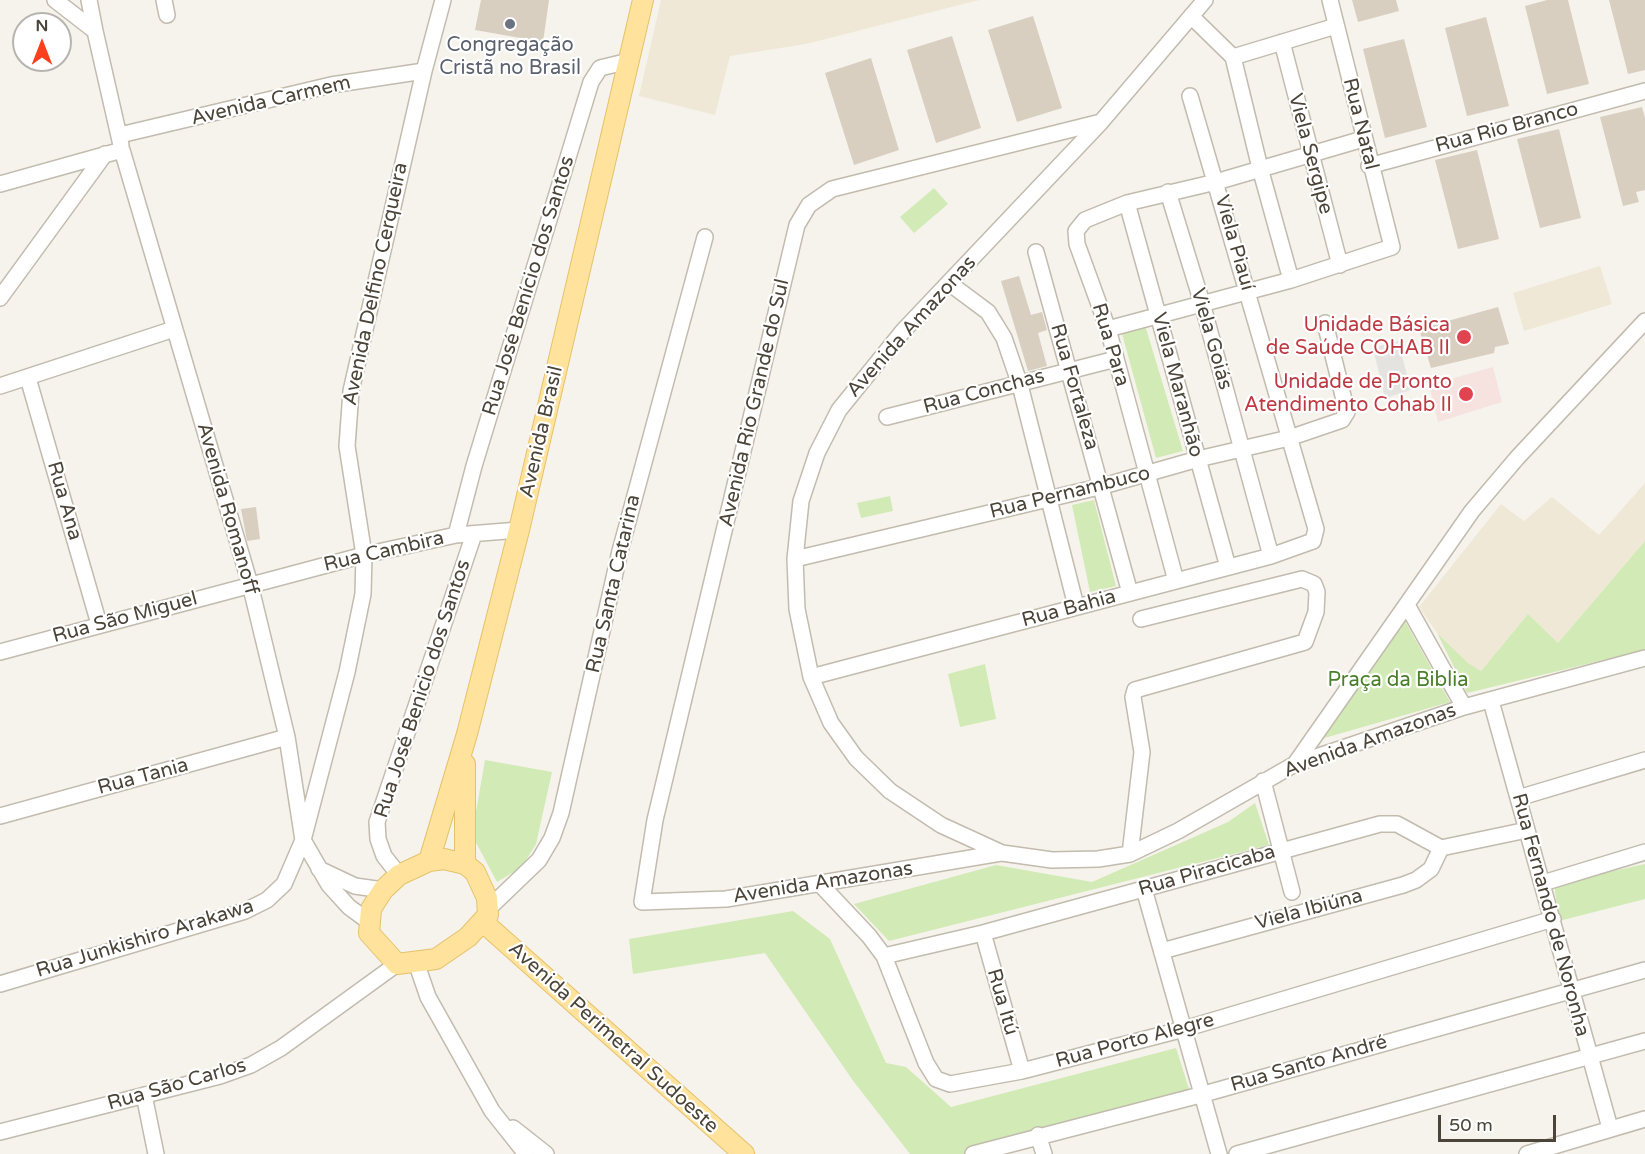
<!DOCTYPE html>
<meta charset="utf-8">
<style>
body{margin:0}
#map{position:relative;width:1645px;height:1154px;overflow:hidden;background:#f6f3ec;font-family:"Varela Round",sans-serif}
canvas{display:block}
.north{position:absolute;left:12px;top:12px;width:60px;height:60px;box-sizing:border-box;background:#fff;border:2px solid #b7b4b0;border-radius:50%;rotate:0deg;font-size:16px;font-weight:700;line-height:24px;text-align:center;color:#4b4439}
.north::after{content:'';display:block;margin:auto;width:21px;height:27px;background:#fc3f1d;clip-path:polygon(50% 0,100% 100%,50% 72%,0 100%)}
.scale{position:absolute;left:1438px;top:1115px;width:118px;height:27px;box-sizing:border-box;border:3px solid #4b4439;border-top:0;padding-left:8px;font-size:18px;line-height:21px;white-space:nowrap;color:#4b4439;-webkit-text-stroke:4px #fff;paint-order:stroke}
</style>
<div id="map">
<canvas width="1645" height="1154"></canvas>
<div class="north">N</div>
<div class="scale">50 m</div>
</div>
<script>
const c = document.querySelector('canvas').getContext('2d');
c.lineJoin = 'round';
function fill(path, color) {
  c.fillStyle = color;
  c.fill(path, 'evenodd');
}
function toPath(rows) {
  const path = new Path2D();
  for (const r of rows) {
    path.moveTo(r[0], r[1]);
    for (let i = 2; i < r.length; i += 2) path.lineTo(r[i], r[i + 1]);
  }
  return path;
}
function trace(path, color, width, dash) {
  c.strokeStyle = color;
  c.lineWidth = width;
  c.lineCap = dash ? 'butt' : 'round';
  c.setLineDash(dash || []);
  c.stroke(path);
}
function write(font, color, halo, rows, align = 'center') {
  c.font = font + ' "Varela Round",sans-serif';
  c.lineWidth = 4.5;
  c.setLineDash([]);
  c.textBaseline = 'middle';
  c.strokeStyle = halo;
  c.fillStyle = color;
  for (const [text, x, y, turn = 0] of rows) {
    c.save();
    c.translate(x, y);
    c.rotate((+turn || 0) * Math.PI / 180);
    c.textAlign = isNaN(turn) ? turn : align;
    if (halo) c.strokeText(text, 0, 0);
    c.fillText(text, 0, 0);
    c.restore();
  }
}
fill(toPath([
 [661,0,979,0,806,44,730,56,715,115,639,96],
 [1600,266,1612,304,1524,331,1513,293],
 [1645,483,1645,541,1558,643,1528,614,1481,671,1468,663,1437,633,1419,607,1501,504,1524,521,1552,497,1599,535]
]), '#efe8d6');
fill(toPath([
 [1493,367,1502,402,1438,422,1429,385]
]), '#f6e3e0');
fill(toPath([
 [934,188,948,204,914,233,900,217],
 [1145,325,1183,451,1156,458,1121,330],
 [890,496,893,511,861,518,857,503],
 [1094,500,1116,586,1090,592,1072,505],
 [1645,541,1645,650,1467,693,1437,633,1468,663,1481,671,1528,614,1558,643],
 [1405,621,1450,702,1321,739,1354,679],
 [985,664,996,719,960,727,948,674],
 [485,760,552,772,536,844,522,867,497,882,472,835],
 [1255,803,1269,845,889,941,854,904,996,865,1092,882,1228,822],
 [1645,864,1645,899,1559,921,1554,884],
 [793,911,830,939,886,1063,906,1067,951,1107,1176,1048,1189,1089,980,1154,910,1154,854,1082,765,953,633,974,629,939]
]), '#d2eab5');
fill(toPath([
 [1398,341,1411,390,1385,398,1373,348]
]), '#e5e3e0');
fill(toPath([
 [481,0,549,0,543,42,475,30],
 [1352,0,1396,0,1399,11,1358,22],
 [1547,0,1568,0,1589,84,1547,94,1525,6],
 [1609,0,1645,0,1645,70,1628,74],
 [1033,16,1062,108,1017,122,988,30],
 [1486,17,1509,106,1467,116,1445,28],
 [952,36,981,128,936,143,907,50],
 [1404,39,1427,127,1385,138,1363,49],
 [871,58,899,150,854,165,825,73],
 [1642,107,1645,118,1645,190,1636,192,1639,202,1623,206,1600,117],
 [1559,129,1581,218,1540,228,1517,139],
 [1477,150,1499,239,1458,249,1435,160],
 [1019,276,1031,315,1042,312,1047,330,1038,333,1047,366,1028,371,1001,281],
 [1498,307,1509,344,1495,347,1494,353,1431,368,1419,329],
 [256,507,260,539,247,541,241,509]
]), '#d8cfc1');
const minor = toPath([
 [55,0,95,31,121,145],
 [89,0,95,31],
 [164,0,167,15],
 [1205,0,1101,122,903,331,839,410,817,453,801,501,795,559,797,609,811,677,831,723,856,758,890,791,941,825,1002,853,1052,860,1098,859,1130,854,1178,831,1295,764,1464,707,1645,658],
 [1191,16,1233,57,1336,26],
 [1282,42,1340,265],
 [1233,57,1260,168,1291,280],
 [120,135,331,85,424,71],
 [1369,166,1645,91],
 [0,184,122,150,250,584,287,737,303,840,329,885,349,907,368,921],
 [1168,192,1202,303,1271,556],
 [1127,203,1228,567],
 [1036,252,1130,593],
 [949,283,988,312,1004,338,1020,385,1076,606],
 [0,298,105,154],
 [1108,329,1291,280,1392,247,1330,0],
 [28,378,99,624],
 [0,386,174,329],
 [887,417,1116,359],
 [456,535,474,466,591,82,600,68,629,61],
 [795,559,1103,486,1198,459,1289,438,1342,420,1347,412,1325,323],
 [1176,581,1108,329,1077,244,1076,231,1085,220,1127,203,1216,182,1363,139],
 [1407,605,1464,707],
 [0,652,364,555,456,535,519,530],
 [811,677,1271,556,1313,541,1316,529,1190,96],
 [1491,701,1610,1128],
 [1295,764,1472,511,1517,458,1645,321],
 [1263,781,1292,892],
 [1518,798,1645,760],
 [0,816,287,737],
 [1001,853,726,899,642,902,655,820,797,225,809,205,832,189,1101,122],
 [1130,854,1142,752,1133,697,1135,690,1305,642,1316,612,1317,592,1314,584,1302,579,1141,619],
 [319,869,355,886,383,890],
 [399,875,384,856,378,839,377,822,474,534],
 [1543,883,1645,852],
 [821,885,869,936,884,956,926,1063,936,1079,950,1084,1022,1071,1184,1029,1553,919],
 [1144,889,1219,1154],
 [488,909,539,860,552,838,561,813,620,551,705,237],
 [983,933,1022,1071],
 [1162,951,1403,885,1416,880,1431,869,1441,848],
 [884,956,983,933,1380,824,1397,824,1441,848,1527,830],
 [416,962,428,997,492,1111,526,1154],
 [0,984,245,911,267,900,284,884,303,840,347,672,363,594,364,555,347,446,351,391,424,71,443,0],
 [144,1095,156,1154],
 [513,1128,546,1154],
 [0,1132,220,1076,251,1065,281,1048,397,964],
 [1038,1135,1044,1154],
 [973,1154,1204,1094,1645,970],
 [1237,1154,1645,1041],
 [1527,1154,1645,1119]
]);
const major = toPath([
 [444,859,465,864,475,872,487,898,488,915,468,937,436,959,397,964,369,933,371,909,383,890,399,875,429,861,444,859],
 [429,861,467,734,519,530,643,0],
 [465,864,465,764],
 [483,922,744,1154]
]);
trace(minor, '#c2bbae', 18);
trace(major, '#e6c16a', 22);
trace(minor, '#fff', 15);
trace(major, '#ffe39c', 20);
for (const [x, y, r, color] of [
 [510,24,6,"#6b7280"],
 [1464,337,8,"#e0444e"],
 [1466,394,8,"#e0444e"]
]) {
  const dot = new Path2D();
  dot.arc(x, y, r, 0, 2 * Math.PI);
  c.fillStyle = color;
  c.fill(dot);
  trace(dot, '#fff', 2);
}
write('20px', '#5b616d', '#fff', [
 ["Congregação",510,46],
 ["Cristã no Brasil",510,69]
]);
write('20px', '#4b4439', '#fff', [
 ["Avenida Carmem",271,101,-13],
 ["Rua Natal",1360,124,76],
 ["Rua Rio Branco",1507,128,-15],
 ["Viela Sergipe",1310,154,75],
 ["Viela Piauí",1234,243,74],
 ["Avenida Delfino Cerqueira",376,284,-78],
 ["Rua José Benício dos Santos",529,286,-73],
 ["Avenida Amazonas",912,327,-48],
 ["Viela Goiás",1211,339,74],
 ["Rua Para",1110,345,73],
 ["Viela Maranhão",1177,385,75],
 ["Rua Fortaleza",1074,387,74],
 ["Rua Conchas",984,392,-15],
 ["Avenida Rio Grande do Sul",755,403,-77],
 ["Avenida Brasil",542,432,-77],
 ["Rua Pernambuco",1070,493,-14],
 ["Rua Ana",64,501,74],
 ["Avenida Romanoff",227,509,74],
 ["Rua Cambira",384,552,-13],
 ["Rua Santa Catarina",614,584,-77],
 ["Rua Bahia",1069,609,-15],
 ["Rua São Miguel",125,618,-15],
 ["Rua José Benicio dos Santos",423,689,-72],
 ["Avenida Amazonas",1370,741,-20],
 ["Rua Tania",143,777,-15],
 ["Rua Piracicaba",1207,871,-16],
 ["Avenida Amazonas",823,883,-9],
 ["Viela Ibiúna",1309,910,-15],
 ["Rua Fernando de Noronha",1550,915,75],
 ["Rua Junkishiro Arakawa",145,939,-17],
 ["Rua Itú",1002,1002,74],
 ["Avenida Perimetral Sudoeste",613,1038,42],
 ["Rua Porto Alegre",1135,1041,-15],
 ["Rua Santo André",1309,1064,-16],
 ["Rua São Carlos",177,1085,-16]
]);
write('20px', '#be3a42', '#fff', [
 ["Unidade Básica",1450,326],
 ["de Saúde COHAB II",1450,349],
 ["Unidade de Pronto",1452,383],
 ["Atendimento Cohab II",1452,406]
], 'right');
write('20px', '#4a7f2a', '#fff', [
 ["Praça da Biblia",1398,681]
]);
</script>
